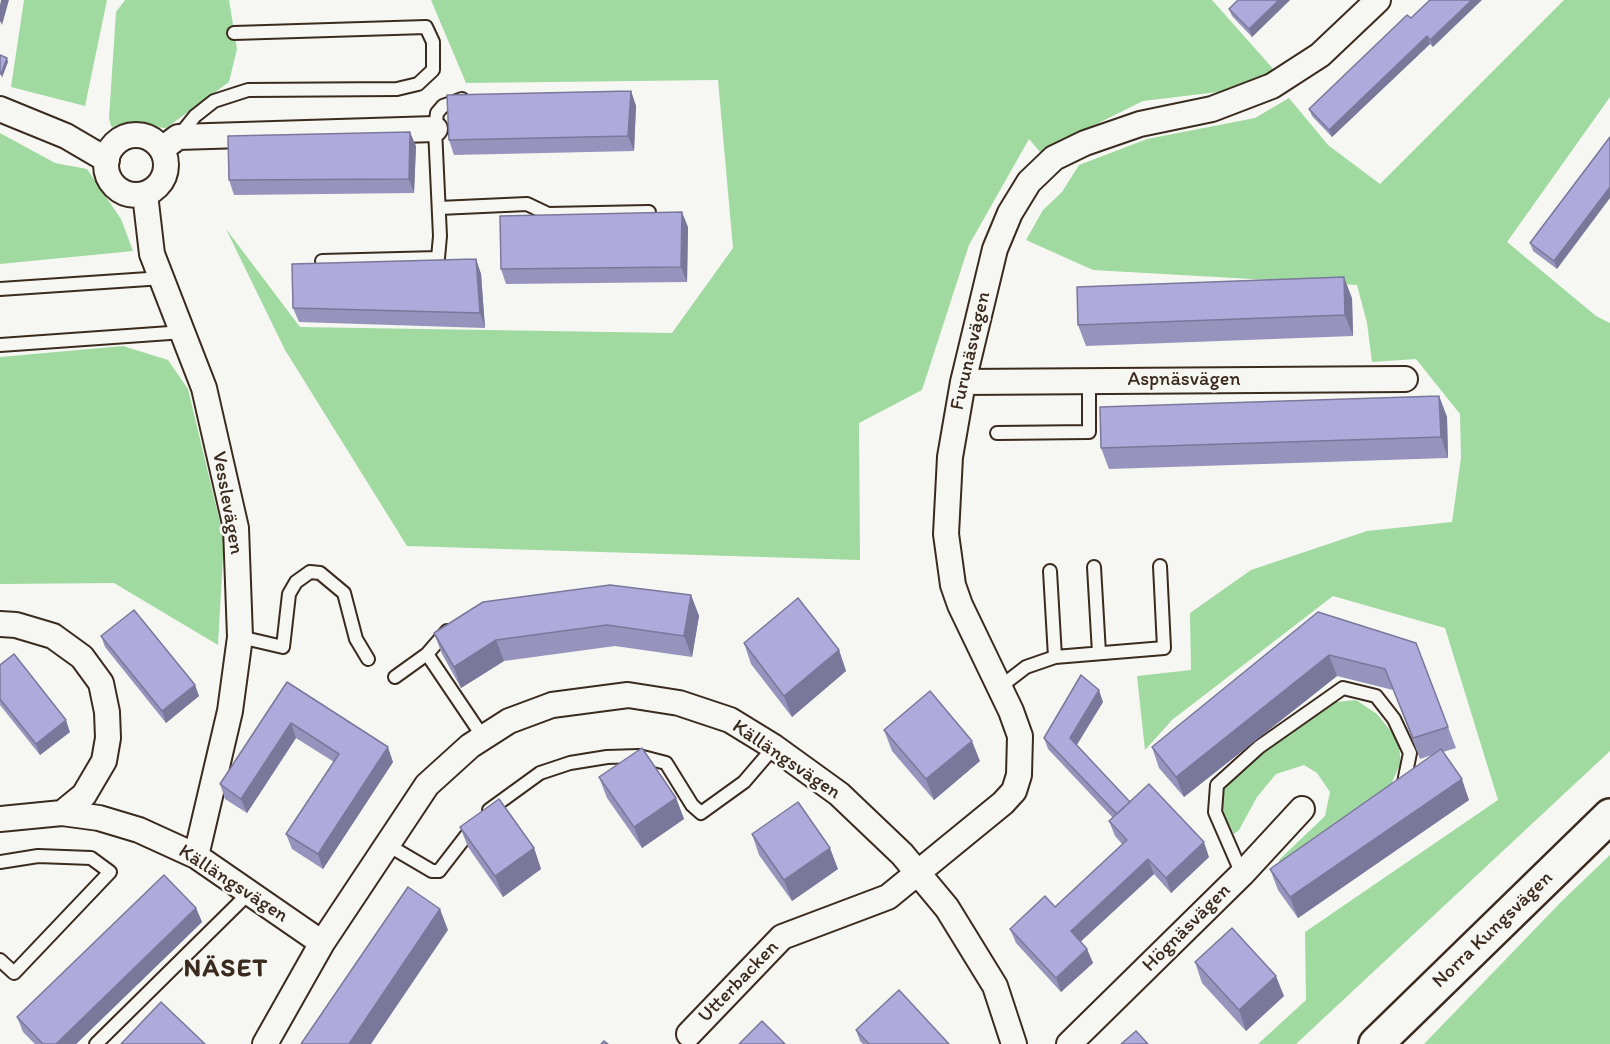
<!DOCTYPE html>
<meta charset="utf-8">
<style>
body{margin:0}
canvas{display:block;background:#f6f6f2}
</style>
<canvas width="1610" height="1044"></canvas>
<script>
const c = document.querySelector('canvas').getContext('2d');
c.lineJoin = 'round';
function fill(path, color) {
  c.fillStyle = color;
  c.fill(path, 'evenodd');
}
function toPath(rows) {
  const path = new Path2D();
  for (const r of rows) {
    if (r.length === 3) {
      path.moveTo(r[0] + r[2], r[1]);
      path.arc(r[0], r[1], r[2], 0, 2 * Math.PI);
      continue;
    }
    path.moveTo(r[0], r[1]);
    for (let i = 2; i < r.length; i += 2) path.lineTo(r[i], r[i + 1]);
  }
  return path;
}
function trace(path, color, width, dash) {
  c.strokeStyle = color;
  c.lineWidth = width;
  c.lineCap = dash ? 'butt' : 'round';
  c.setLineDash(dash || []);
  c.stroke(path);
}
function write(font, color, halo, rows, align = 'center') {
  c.font = font + ' Itim,sans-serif';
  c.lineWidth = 5;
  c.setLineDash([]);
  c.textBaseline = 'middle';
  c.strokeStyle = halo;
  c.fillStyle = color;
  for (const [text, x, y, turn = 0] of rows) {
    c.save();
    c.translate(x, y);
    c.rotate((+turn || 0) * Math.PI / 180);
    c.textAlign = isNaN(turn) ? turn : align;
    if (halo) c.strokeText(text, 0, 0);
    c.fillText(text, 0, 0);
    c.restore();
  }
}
fill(toPath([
 [24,0,107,0,85,106,11,87],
 [125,0,229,0,237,49,229,82,166,128,138,126,119,132,111,126,109,118,116,12],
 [431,0,1212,0,1275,71,1218,92,1143,101,1040,152,1029,139,969,245,922,390,859,423,860,560,407,546,285,350,226,229,300,327,672,333,733,248,718,80,466,83],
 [1564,0,1610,0,1610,97,1507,242,1596,316,1610,323,1610,751,1296,1044,1258,1044,1306,1000,1305,932,1498,800,1445,628,1333,596,1172,720,1145,750,1137,676,1191,670,1190,613,1251,570,1367,531,1452,522,1461,458,1460,414,1416,359,1372,362,1367,323,1357,285,1093,270,1026,240,1043,210,1062,192,1079,165,1147,139,1255,118,1289,98,1328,145,1380,184],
 [0,133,55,163,87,169,121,219,133,251,0,264],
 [123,346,168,360,188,389,224,539,218,645,114,583,0,584,0,357],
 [1356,700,1377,714,1398,740,1401,762,1390,787,1280,865,1279,860,1325,816,1330,792,1317,773,1304,765,1276,774,1257,797,1239,830,1234,834,1221,809,1222,791,1234,774,1336,702],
 [1610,855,1610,1044,1424,1044,1562,901]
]), '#a0daa0');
const service = toPath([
 [179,136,195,116,214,101,248,90,397,89,418,84,433,70,433,42,426,27,234,33],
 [439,208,527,204,548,214,649,212],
 [322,261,438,258,440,236,435,129,437,113,443,106,462,99],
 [0,289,163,278],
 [0,345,184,332],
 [997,433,1089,432,1089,380],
 [1094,567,1099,653],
 [1050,571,1055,657],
 [447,631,427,654,483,737],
 [240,637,283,647,289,594,296,582,310,572,320,573,344,593,356,639,368,659],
 [395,677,427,654],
 [1000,687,1026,667,1055,657,1164,648,1160,566],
 [489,810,540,773,570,763,607,757,639,756,666,763,692,805,701,813,744,782,774,747],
 [386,844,432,871,439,871,473,827],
 [0,862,38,856,91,858,110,872,14,973,0,960],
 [1242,874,1215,812,1217,785,1259,747,1343,688,1376,696,1394,719,1410,753,1403,787],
 [96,1044,250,892]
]);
const minor = toPath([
 [0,109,66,136,107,160],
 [136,165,30],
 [162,149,178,137,435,129],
 [145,194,152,254,204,388,236,528,240,637,230,711,196,856],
 [963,382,1405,379],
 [0,624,16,625,53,636,82,657,101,683,107,712,108,738,104,761,84,795,62,813],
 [0,819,62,813,99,818,139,830,196,856,322,943],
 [689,1034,782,937,888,897,1003,803,1014,791,1019,775,1020,736,1011,711,960,605,953,585,946,534,950,457,963,382,995,249,1010,213,1029,182,1054,158,1085,143,1140,124,1212,109,1272,86,1320,55,1378,0],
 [265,1044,322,943,427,785,470,746,509,721,552,705,628,695,679,703,730,720,774,747,839,794,902,854,947,908,995,986,1014,1044],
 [1069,1044,1242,874,1302,809]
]);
const secondary = toPath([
 [1376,1044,1610,816]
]);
trace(service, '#3b2a1e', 16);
trace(minor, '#3b2a1e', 28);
trace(secondary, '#3b2a1e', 38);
trace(service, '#f6f6f2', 12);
trace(minor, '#f6f6f2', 24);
trace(secondary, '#f6f6f2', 33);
fill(toPath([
 [1238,0,1290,0,1252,37,1232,16,1229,9],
 [1430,0,1433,47,1430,44,1332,137,1312,116,1309,109,1411,18],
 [631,91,636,106,634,151,454,155,449,140],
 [1610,137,1557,269,1533,251,1530,243],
 [416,146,414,193,234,195,229,180],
 [688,227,687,282,506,284,501,269],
 [476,259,481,274,485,328,299,322,293,308],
 [1352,298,1353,336,1086,346,1078,325],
 [1439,396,1447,417,1448,458,1109,469,1101,448],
 [691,595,699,616,692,657,615,646,504,661,461,688,442,654,434,633],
 [1318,612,1416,643,1456,748,1443,752,1469,800,1298,918,1278,890,1270,869,1432,755,1420,759,1393,690,1337,676,1184,797,1159,768,1152,747],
 [101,636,195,685,199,696,166,723,105,647],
 [744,643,839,650,846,671,792,717,751,664],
 [0,665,70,732,40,755,0,705],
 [287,682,393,762,323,869,292,849,286,834,334,762,296,738,247,813,225,799,220,784],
 [1103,702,1077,745,1130,802,1209,857,1171,893,1154,874,1081,941,1087,949,1093,963,1061,992,1016,943,1010,929,1055,907,1122,844,1115,836,1109,821,1113,818,1048,749,1044,738],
 [884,730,980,761,934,800,892,751],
 [599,777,676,798,684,819,642,848,607,798],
 [460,827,534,848,541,869,503,897,468,847],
 [752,834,838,869,792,901,759,855],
 [196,908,202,922,76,1044,35,1044,23,1032,17,1017],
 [1195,962,1284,996,1246,1031,1202,983],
 [856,1030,949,1044,863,1044,860,1041]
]), '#9693bd');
fill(toPath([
 [1,0,9,0,2,25,0,21,0,5],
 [1279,0,1290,0,1252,37,1249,29],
 [1472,0,1482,0,1433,47,1430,40],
 [1427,36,1430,44,1332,137,1329,130],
 [7,58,8,62,2,78,1,74],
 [631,91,636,106,634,151,628,136],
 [410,132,416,146,414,193,409,179],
 [1610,187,1610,198,1557,269,1554,261],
 [682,212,688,227,687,282,681,267],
 [476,259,481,274,485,328,480,313],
 [1344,277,1352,298,1353,336,1345,315],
 [1439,396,1447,417,1448,458,1441,437],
 [691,595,699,616,692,657,684,636],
 [496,640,504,661,461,688,454,667],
 [839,650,846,671,792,717,784,696],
 [1329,655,1337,676,1184,797,1176,777],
 [195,685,199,696,166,723,162,711],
 [1099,690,1103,702,1074,749,1070,738],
 [66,720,70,732,40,755,36,744],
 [291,723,296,738,247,813,241,799],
 [972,741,980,761,934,800,926,779],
 [388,747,393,762,323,869,318,854],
 [1462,779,1469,800,1298,918,1290,897],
 [676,798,684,819,642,848,634,827],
 [1204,842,1209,857,1171,893,1166,878],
 [534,848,541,869,503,897,495,876],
 [830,848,838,869,792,901,784,880],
 [1148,859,1154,874,1076,946,1071,931],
 [196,908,202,922,76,1044,56,1044],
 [440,909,448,930,371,1044,349,1044],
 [1087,949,1093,963,1061,992,1056,978],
 [1276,976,1284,996,1246,1031,1239,1010]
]), '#7a789a');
const building = toPath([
 [1238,0,1279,0,1249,29,1229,9,1238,0],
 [1430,0,1472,0,1430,40,1427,36,1329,130,1309,109,1407,15,1411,18,1430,0],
 [0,55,7,58,1,74,0,74,0,55],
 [631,91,628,136,449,140,447,95,631,91],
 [410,132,409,179,229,180,228,136,410,132],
 [1610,137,1610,187,1554,261,1530,243,1610,137],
 [682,212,681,267,501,269,500,216,682,212],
 [476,259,480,313,293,308,292,264,476,259],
 [1344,277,1345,315,1078,325,1077,287,1344,277],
 [1439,396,1441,437,1101,448,1100,407,1439,396],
 [610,585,691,595,684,636,607,625,496,640,454,667,434,633,483,602,610,585],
 [798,598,839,650,784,696,744,643,798,598],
 [134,610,195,685,162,711,101,636,134,610],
 [1318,612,1416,643,1448,727,1413,738,1385,669,1329,655,1176,777,1152,747,1318,612],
 [14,654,66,720,36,744,0,699,0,665,14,654],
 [1081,675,1099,690,1070,738,1130,802,1117,814,1044,738,1081,675],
 [287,682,388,747,318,854,286,834,339,754,291,723,241,799,220,784,287,682],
 [930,691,972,741,926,779,884,730,930,691],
 [642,748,676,798,634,827,599,777,642,748],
 [1441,749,1462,779,1290,897,1270,869,1441,749],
 [1149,784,1204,842,1166,878,1148,859,1071,931,1087,949,1056,978,1010,929,1045,896,1055,907,1127,840,1109,821,1149,784],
 [499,799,534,848,495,876,460,827,499,799],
 [798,802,830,848,784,880,752,834,798,802],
 [164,875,196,908,56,1044,43,1044,17,1017,164,875],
 [408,887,440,909,349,1044,301,1044,408,887],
 [1232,928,1276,976,1239,1010,1195,962,1232,928],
 [899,990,949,1044,869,1044,856,1030,899,990],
 [161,1002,205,1044,121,1044,161,1002],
 [762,1021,785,1044,739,1044,762,1021],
 [1136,1031,1148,1044,1121,1044,1136,1031],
 [604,1041,608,1044,601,1044,604,1041]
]);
fill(building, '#aeabdc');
trace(building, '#7a789a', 1.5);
write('20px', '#3b2a1e', '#f6f6f2', [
 ["Furunäsvägen",971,351,-77],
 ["Aspnäsvägen",1184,380],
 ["Vesslevägen",227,503,80],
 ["Källängsvägen",786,760,34],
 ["Källängsvägen",233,884,33],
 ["Högnäsvägen",1187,928,-45],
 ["Norra Kungsvägen",1493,930,-44],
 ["Utterbacken",739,982,-46]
]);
c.letterSpacing = '1.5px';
write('bold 26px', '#3b2a1e', '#f6f6f2', [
 ["NÄSET",226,969]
]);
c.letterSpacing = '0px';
</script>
